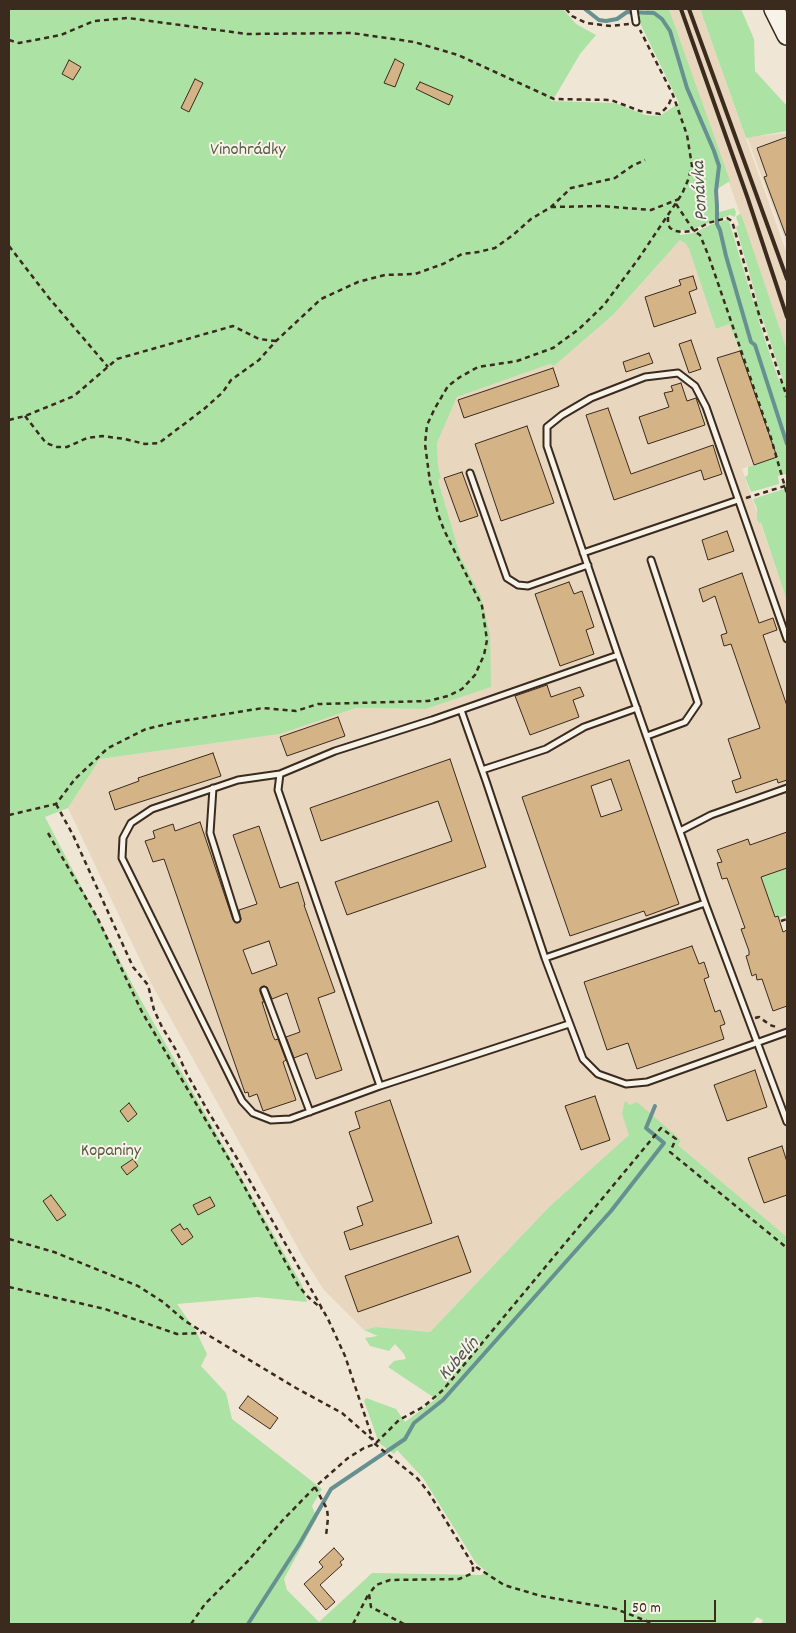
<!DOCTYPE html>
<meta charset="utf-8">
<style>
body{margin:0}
#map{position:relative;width:796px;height:1633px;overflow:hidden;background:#f0e6d5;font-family:Dekko,sans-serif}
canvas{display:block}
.frame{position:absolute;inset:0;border:10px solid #3b2a1e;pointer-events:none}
.scale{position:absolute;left:624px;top:1600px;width:92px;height:22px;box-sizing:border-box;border:2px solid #3b2a1e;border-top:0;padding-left:6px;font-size:15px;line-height:18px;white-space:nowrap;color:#3b2a1e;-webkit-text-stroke:4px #f7f3e8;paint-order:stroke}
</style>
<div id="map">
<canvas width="796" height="1633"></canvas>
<div class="frame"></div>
<div class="scale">50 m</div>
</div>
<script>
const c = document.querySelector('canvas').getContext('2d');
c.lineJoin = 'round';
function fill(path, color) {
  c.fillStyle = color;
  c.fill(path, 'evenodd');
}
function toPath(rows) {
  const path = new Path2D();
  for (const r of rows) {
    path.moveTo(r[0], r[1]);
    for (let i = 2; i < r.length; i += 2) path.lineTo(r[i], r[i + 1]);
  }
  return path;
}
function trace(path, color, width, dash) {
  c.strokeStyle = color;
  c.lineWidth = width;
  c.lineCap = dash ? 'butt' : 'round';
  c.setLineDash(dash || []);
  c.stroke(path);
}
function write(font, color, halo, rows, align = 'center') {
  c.font = font + ' Dekko,sans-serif';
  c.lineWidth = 4;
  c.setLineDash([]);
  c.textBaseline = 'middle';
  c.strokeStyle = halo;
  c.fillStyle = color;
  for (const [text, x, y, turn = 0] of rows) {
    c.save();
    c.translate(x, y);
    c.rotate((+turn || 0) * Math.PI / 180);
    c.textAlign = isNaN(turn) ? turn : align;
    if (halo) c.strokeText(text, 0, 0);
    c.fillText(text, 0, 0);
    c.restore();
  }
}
fill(toPath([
 [669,9,700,9,787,254,787,350],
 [787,133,787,245,747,137],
 [680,240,686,244,689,249,716,329,729,324,738,347,775,457,742,469,787,601,787,868,762,877,783,931,787,930,787,1237,678,1145,681,1140,622,1114,630,1135,549,1207,430,1332,376,1327,364,1330,324,1290,304,1259,151,983,68,808,100,759,280,734,356,708,425,709,490,634,481,596,461,558,438,480,441,478,438,466,437,443,457,397,550,364,554,366,614,314]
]), '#e8d7be');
fill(toPath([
 [9,9,563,9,576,24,596,35,580,54,556,95,550,101,615,103,645,115,660,116,679,103,638,19,641,14,648,9,669,9,730,181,714,191,716,213,734,208,736,212,735,217,730,215,690,230,680,230,680,235,694,233,712,224,727,220,729,221,753,301,757,300,736,227,739,225,736,217,738,215,741,214,787,350,787,476,785,474,778,476,779,484,751,492,745,477,748,475,748,467,776,457,740,351,729,324,716,329,689,249,686,244,680,240,614,314,554,366,550,364,457,397,437,443,438,466,441,478,438,480,461,558,481,596,490,634,491,687,425,709,356,708,280,734,100,759,68,808,45,817,138,995,302,1285,307,1302,257,1297,177,1304,196,1331,207,1354,201,1366,226,1393,232,1419,322,1489,312,1506,317,1518,284,1579,287,1590,319,1622,372,1573,481,1575,487,1572,476,1563,423,1478,397,1450,394,1454,379,1443,364,1401,366,1398,396,1409,405,1422,436,1399,388,1367,394,1361,406,1359,404,1354,395,1344,389,1351,370,1346,365,1338,378,1336,364,1330,376,1327,430,1332,549,1207,629,1135,622,1114,625,1101,630,1105,637,1102,681,1140,678,1145,787,1237,787,1624,761,1624,763,1620,757,1617,752,1623,754,1624,9,1624],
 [762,317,784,383,784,384,779,381,758,319],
 [700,9,741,9,754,39,755,71,787,106,787,131,746,138],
 [787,482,787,601,761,523,759,523,757,519,757,509,753,499,784,489,783,484],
 [787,868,787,915,779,918,778,916,775,917,761,877]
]), '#ace2a4');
trace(toPath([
 [585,9,599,20,606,21,617,19,627,12,654,13,662,19,670,31,687,88,714,151,719,166,716,191,717,206,717,224,720,230,726,256,751,342,755,345,787,444],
 [248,1624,300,1543,331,1489,405,1439,414,1423,443,1400,611,1211,664,1143,646,1128,655,1106]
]), '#679191', 4);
const building = toPath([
 [395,59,404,64,395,87,384,83,395,59],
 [69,60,81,67,73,80,62,74,69,60],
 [195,79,203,83,189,112,181,108,195,79],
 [420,82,453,96,449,105,416,89,420,82],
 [787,137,787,236,786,236,764,177,767,176,757,148,787,137],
 [693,276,697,289,689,292,696,313,654,327,645,297,681,285,679,280,693,276],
 [691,340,701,369,689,373,679,344,691,340],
 [740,351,777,457,754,465,717,358,740,351],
 [649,353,653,363,626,372,623,362,649,353],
 [553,368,559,386,464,418,458,400,553,368],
 [681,383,687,401,696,398,705,425,648,444,639,417,669,407,664,393,673,391,671,386,681,383],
 [608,408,631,474,713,445,722,474,704,480,701,470,614,500,586,415,608,408],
 [527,426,554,503,501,521,475,444,527,426],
 [462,472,478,516,460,522,444,478,462,472],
 [727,531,734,551,708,560,702,540,727,531],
 [742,573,759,623,773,618,777,630,763,635,787,706,787,780,778,783,777,779,736,793,732,781,741,778,728,739,760,728,731,644,724,646,721,635,727,633,715,596,703,602,699,589,742,573],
 [569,582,574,594,582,591,594,627,586,630,594,654,560,666,535,594,569,582],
 [547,685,551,697,580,687,584,696,573,700,579,717,530,735,515,696,547,685],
 [338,717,345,736,287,756,280,737,338,717],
 [213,753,221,776,115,810,109,792,139,781,138,778,213,753],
 [450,759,486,867,347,915,335,882,452,841,438,801,321,841,310,808,450,759],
 [629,760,679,904,646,916,644,911,570,936,522,797,629,760],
 [611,779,622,810,601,817,591,786,611,779],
 [200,822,233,920,237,923,240,922,241,919,239,910,257,904,233,835,259,826,280,888,298,882,305,905,304,905,335,992,318,998,342,1070,316,1079,307,1053,294,1058,286,1037,300,1032,287,993,272,999,267,987,264,986,260,988,260,992,264,1002,262,1002,273,1036,275,1040,278,1039,286,1060,283,1062,296,1100,263,1111,257,1094,249,1097,248,1092,245,1093,164,859,153,862,145,841,155,838,153,831,173,824,175,831,200,822],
 [269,941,277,965,252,974,243,950,269,941],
 [787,832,787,868,761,877,775,917,778,916,783,932,787,930,787,1006,773,1011,762,979,757,980,756,974,752,976,746,956,749,955,749,951,741,929,745,928,727,878,722,879,717,863,722,862,717,850,748,839,750,845,787,832],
 [692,946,699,964,704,962,709,977,704,979,715,1012,720,1010,725,1024,720,1026,724,1039,637,1069,628,1043,607,1050,584,982,692,946],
 [755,1070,767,1107,727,1121,714,1085,755,1070],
 [595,1096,610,1140,581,1150,565,1106,595,1096],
 [390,1100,432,1223,350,1250,344,1232,363,1225,357,1207,373,1201,349,1132,360,1128,355,1112,390,1100],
 [129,1103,137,1114,128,1122,120,1111,129,1103],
 [782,1146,787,1162,787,1195,764,1203,748,1158,782,1146],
 [133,1159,138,1166,127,1175,121,1167,133,1159],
 [51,1195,66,1215,57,1221,43,1201,51,1195],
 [210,1197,215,1206,198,1215,193,1205,210,1197],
 [180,1224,184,1230,187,1228,193,1237,182,1245,171,1230,180,1224],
 [458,1236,471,1272,358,1312,345,1276,458,1236],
 [248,1396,278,1418,270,1429,239,1408,248,1396],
 [334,1548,344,1559,340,1562,342,1565,320,1585,335,1602,326,1610,304,1584,323,1567,319,1562,334,1548]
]);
fill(building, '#d4b487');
trace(building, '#3b2a1e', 1);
const lane = toPath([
 [634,9,636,22],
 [470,473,507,578,518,585,528,586,588,565],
 [583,553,738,500],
 [787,639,706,407,695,386,678,373,645,377,591,398,562,415,547,427,547,446,618,655,705,903,787,1122],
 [461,710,486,781,545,958],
 [647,736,685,722,698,703,651,560],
 [482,770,546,749,584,727,637,708],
 [280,774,278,790,380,1086],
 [213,788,210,833,237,919],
 [680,831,711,815,787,788],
 [705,903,545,958,583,1059,598,1074,626,1084,647,1082,787,1032],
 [264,990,310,1112],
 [569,1024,380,1086,290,1119,271,1120,253,1113,242,1101,122,858,123,838,131,823,152,809,238,780,280,774,335,751,432,720,618,655]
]);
const highway = toPath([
 [774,9,787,35]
]);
trace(lane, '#3b2a1e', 9);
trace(highway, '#3b2a1e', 22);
trace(toPath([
 [566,9,572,16,586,23,611,26,629,24],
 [9,40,19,43,61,35,94,21,128,18,247,34,352,33,414,42,458,55,554,99,611,100,640,111,660,114,668,106,672,97],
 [676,204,694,231,700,235,709,257,771,438,787,494],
 [551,207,601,206,651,210,679,199],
 [668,217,668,224,670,228,675,231,682,232,694,231,708,223,727,218,732,221,760,318,787,397],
 [9,246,49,298,108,367],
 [25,416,46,443,57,447,67,447,87,438,102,436,125,439,145,444,159,443,204,409,223,392,231,380,259,360,276,341,321,299,358,282,385,275,415,274,443,264,462,254,478,252,495,248,513,235,531,219,551,207,571,188,615,178,632,166,645,160],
 [9,420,25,416,74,396,117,359,233,326,259,339,276,341],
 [746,498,785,486],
 [56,804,73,835,133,967,148,985,154,1010,162,1027,176,1050,187,1074,209,1113,238,1160,328,1319,345,1356,373,1440],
 [9,815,56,804,75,779,108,748,146,729,176,722,263,708,296,711,318,704,428,701,448,696,462,689,475,675,484,655,487,640,482,606,444,530,438,514,430,482,425,444,427,425,435,408,448,386,460,377,478,367,517,361,553,348,579,329,604,305,639,258,682,194,688,180,692,166,687,135,673,95,640,30],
 [48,833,97,917,142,1012,237,1173,298,1285,307,1296,322,1309],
 [781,921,787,919],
 [755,1018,759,1017,770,1025,776,1027],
 [9,1239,54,1252,138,1286,163,1302,185,1321,203,1332,296,1388,342,1413,373,1440,375,1444,418,1479,429,1493,473,1565,504,1585,541,1596,616,1609,654,1624],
 [9,1287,105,1309,177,1334,202,1333],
 [315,1487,327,1509,328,1518,326,1536],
 [191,1624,205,1604,248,1561,282,1521,315,1487,348,1458,364,1448,375,1444,399,1420,423,1407,443,1390,661,1128,676,1139,670,1152,787,1248],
 [353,1624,368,1595],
 [404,1624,371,1607,369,1594,376,1585,390,1580,459,1579,473,1573,473,1565]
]), '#3b2a1e', 2.5, [5, 4]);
trace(lane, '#f7f3e8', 5);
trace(highway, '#f7f3e8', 19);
trace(toPath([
 [681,9,748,199,787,317],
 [689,9,787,279]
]), '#3b2a1e', 4);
write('18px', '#575840', '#f7f3e8', [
 ["Vinohrádky",248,152],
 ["Kopaniny",111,1153]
]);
write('italic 19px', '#4e554e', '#f7f3e8', [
 ["Ponávka",702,191,-93],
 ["Kubelín",460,1360,-48]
]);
</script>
